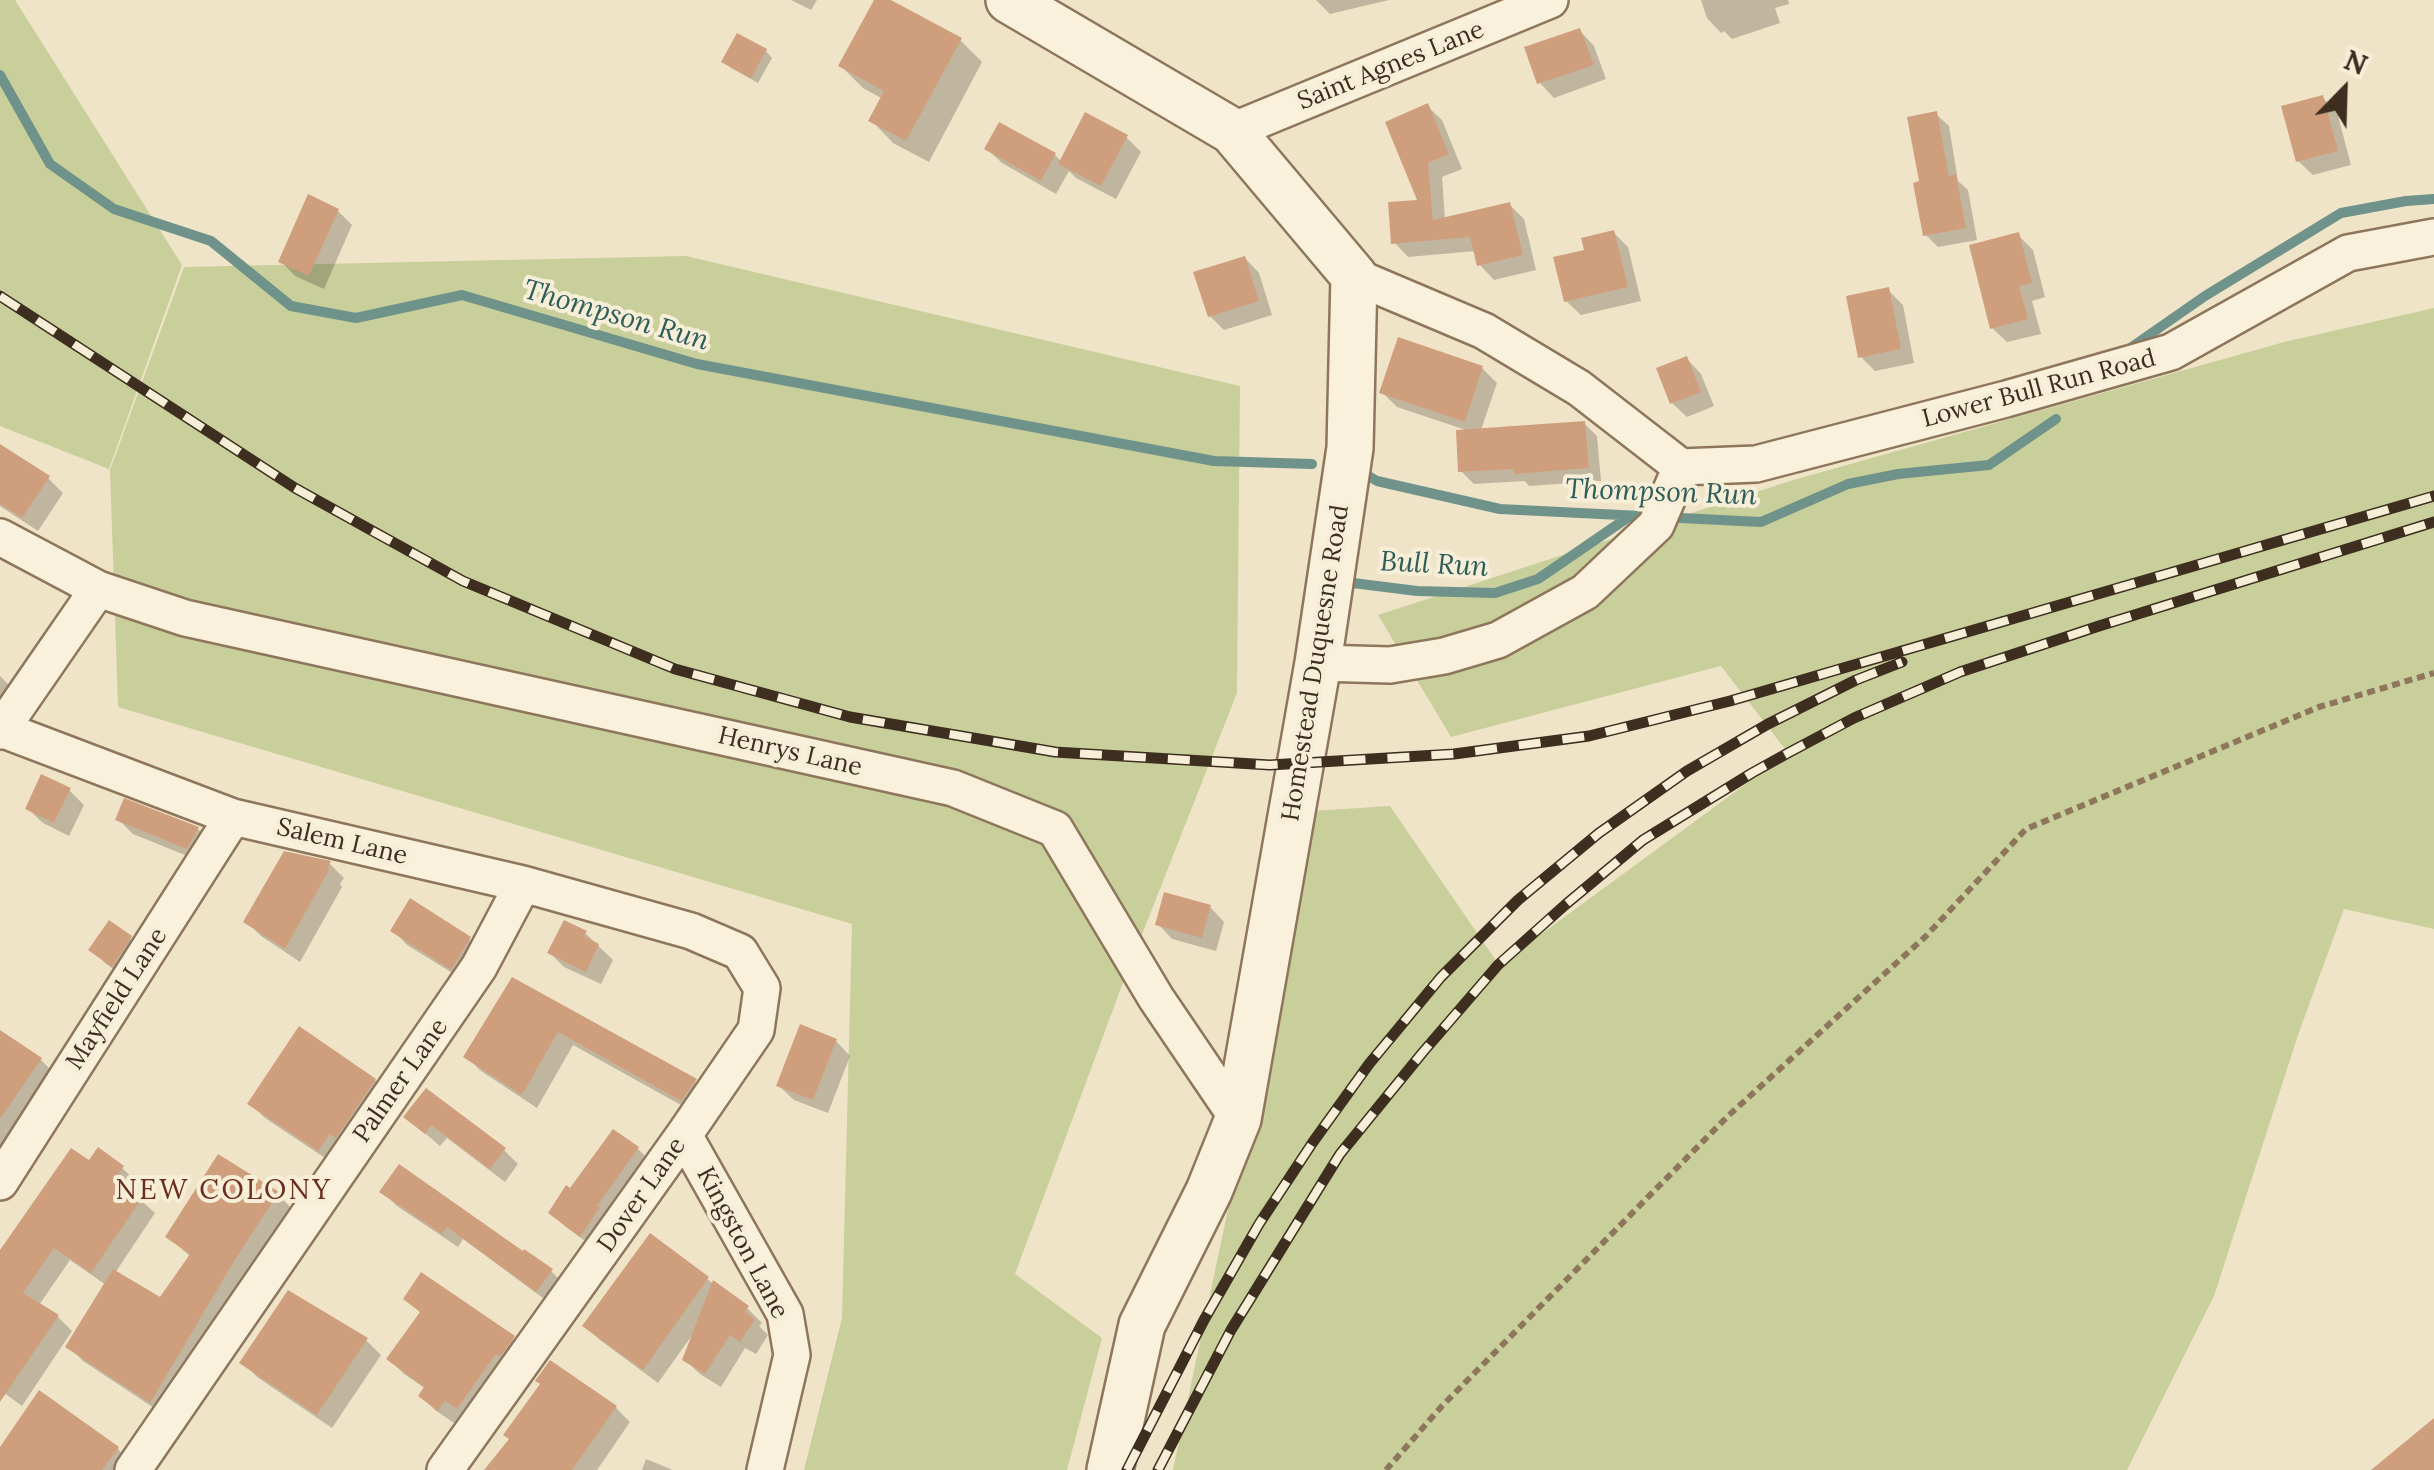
<!DOCTYPE html>
<style>
body{margin:0}
#map{position:relative;width:2434px;height:1470px;overflow:hidden;background:#f0e4c8;font-family:Lora,serif}
canvas{display:block}
.north{position:absolute;left:2294px;top:40px;width:100px;height:100px;-webkit-text-stroke:8px #f7eed8;paint-order:stroke;rotate:23deg;font-size:28px;font-weight:700;line-height:40px;text-align:center;color:#3d2e20}
.north::after{content:'';display:block;margin:auto;width:35px;height:45px;background:#3d2e20;clip-path:polygon(50% 0,100% 100%,50% 72%,0 100%)}
</style>
<div id="map">
<canvas width="2434" height="1470"></canvas>
<div class="north">N</div>
</div>
<script>
const c = document.querySelector('canvas').getContext('2d');
c.lineJoin = 'round';
function fill(path, color) {
  c.fillStyle = color;
  c.fill(path, 'evenodd');
}
function toPath(rows) {
  const path = new Path2D();
  for (const r of rows) {
    path.moveTo(r[0], r[1]);
    for (let i = 2; i < r.length; i += 2) path.lineTo(r[i], r[i + 1]);
  }
  return path;
}
function trace(path, color, width, dash) {
  c.strokeStyle = color;
  c.lineWidth = width;
  c.lineCap = dash ? 'butt' : 'round';
  c.setLineDash(dash || []);
  c.stroke(path);
}
function write(font, color, halo, rows, align = 'center') {
  c.font = font + ' Lora,serif';
  c.lineWidth = 8;
  c.setLineDash([]);
  c.textBaseline = 'middle';
  c.strokeStyle = halo;
  c.fillStyle = color;
  for (const [text, x, y, turn = 0] of rows) {
    c.save();
    c.translate(x, y);
    c.rotate((+turn || 0) * Math.PI / 180);
    c.textAlign = isNaN(turn) ? turn : align;
    if (halo) c.strokeText(text, 0, 0);
    c.fillText(text, 0, 0);
    c.restore();
  }
}
fill(toPath([
 [0,0,15,0,182,265,109,469,0,426],
 [686,256,1240,386,1237,693,1121,988,1015,1274,1102,1338,1067,1470,804,1470,842,1318,852,924,118,707,110,470,184,267],
 [2434,308,2434,929,2344,909,2298,1035,2214,1296,2127,1470,1173,1470,1312,811,1390,806,1499,965,1788,753,1721,666,1451,737,1378,615,1790,481,2284,342]
]), '#c9cf9b');
fill(toPath([
 [791,0,817,0,811,10],
 [877,0,886,0,960,40,982,62,929,162,893,143,871,120,883,99,863,88,841,66],
 [1316,0,1389,0,1330,14],
 [1701,0,1788,0,1789,4,1775,8,1780,23,1732,39,1724,31,1721,33,1707,18],
 [1580,31,1594,46,1606,79,1554,98,1540,83],
 [766,51,772,58,758,83,731,68,724,61],
 [2323,98,2337,112,2351,165,2313,175,2298,161],
 [1427,106,1442,120,1462,169,1442,177,1445,220,1509,204,1524,219,1536,270,1494,280,1480,265,1476,251,1408,257,1394,242,1421,202],
 [1936,114,1949,126,1958,181,1968,190,1977,240,1938,247,1925,234,1922,183],
 [1126,137,1141,152,1116,199,1076,178,1069,171,1056,194,1002,163,987,149,1055,155,1062,162],
 [338,211,352,225,324,289,295,276,281,261],
 [1613,232,1628,247,1641,301,1581,315,1566,301],
 [2018,235,2033,250,2045,297,2032,301,2041,334,2007,342,1992,328],
 [1245,258,1259,273,1272,315,1224,330,1210,316],
 [1888,290,1903,305,1914,363,1875,371,1861,357],
 [1687,359,1701,374,1714,406,1687,417,1672,403],
 [1482,368,1497,383,1481,430,1584,423,1597,436,1601,481,1529,486,1525,481,1474,484,1461,471,1469,431,1397,407,1382,392],
 [0,447,48,478,63,493,38,531,0,506],
 [0,676,13,689,0,708],
 [69,790,84,805,69,836,43,823,28,809],
 [118,819,198,829,212,843,202,862,133,834],
 [285,853,330,864,344,878,340,884,342,887,300,962,261,936,246,921],
 [1210,907,1224,922,1216,951,1172,939,1158,924],
 [393,930,469,939,484,954,467,982,407,945],
 [585,933,613,960,601,984,564,967,550,953],
 [130,938,144,953,128,979,106,964,91,949],
 [513,980,695,1081,709,1096,697,1114,573,1045,537,1108,481,1071,466,1056],
 [12,1041,41,1060,55,1074,0,1153,0,1058],
 [836,1041,850,1056,828,1113,794,1100,779,1086],
 [375,1080,389,1095,334,1164,265,1118,250,1103],
 [426,1091,504,1150,518,1164,505,1182,447,1138,440,1146,406,1117],
 [637,1148,652,1163,596,1249,566,1227,551,1212,570,1191],
 [219,1157,278,1194,292,1209,163,1414,83,1361,68,1346,106,1285,70,1260,39,1305,58,1317,72,1331,22,1406,0,1390,0,1255,90,1164,122,1168,137,1182,130,1191,155,1213,115,1273,160,1301,191,1257,168,1237],
 [382,1192,551,1271,565,1285,551,1304,463,1239,458,1247,397,1206],
 [707,1279,747,1308,762,1323,759,1326,768,1335,756,1354,745,1348,721,1387,700,1374,685,1360,693,1334,658,1383,600,1340,585,1326],
 [406,1299,513,1338,527,1352,473,1422,461,1414,454,1423,435,1410,421,1396,426,1389,404,1374,389,1359,422,1314],
 [366,1340,381,1355,332,1428,257,1377,243,1362],
 [550,1363,616,1408,630,1422,597,1470,487,1470,511,1440,543,1385],
 [117,1448,131,1463,126,1470,0,1470,0,1451],
 [646,1459,673,1470,642,1470]
]), '#0003');
trace(toPath([
 [0,75,50,164,114,209,211,241,291,306,356,318,462,295,697,364,1214,461,1312,464],
 [2126,351,2205,296,2341,213,2406,201,2434,199],
 [1365,474,1377,481,1500,509,1761,522,1848,484,1898,474,1989,465,2056,419],
 [1343,592,1353,583,1417,591,1495,593,1538,579,1630,516]
]), '#6f938a', 10);
fill(toPath([
 [874,0,891,0,962,38,906,141,868,121,884,91,838,66],
 [1580,28,1594,65,1537,84,1524,47],
 [737,33,767,49,751,78,721,62],
 [2323,95,2338,151,2296,162,2281,106],
 [1428,103,1449,154,1428,163,1433,220,1510,202,1523,255,1477,266,1470,237,1391,244,1388,202,1417,200,1385,122],
 [1937,111,1949,176,1956,174,1966,228,1923,236,1913,183,1919,181,1907,117],
 [1085,112,1128,135,1101,186,1058,164],
 [999,122,1056,153,1041,181,984,149],
 [308,194,339,209,309,276,278,262],
 [1614,230,1628,287,1564,302,1553,257,1584,250,1581,238],
 [2019,232,2032,283,2019,286,2028,319,1990,329,1969,245],
 [1245,256,1259,301,1208,317,1193,272],
 [1889,287,1901,349,1858,358,1846,296],
 [1398,337,1483,366,1465,422,1379,393],
 [1687,356,1701,392,1670,404,1656,368],
 [1585,421,1589,468,1514,474,1513,469,1458,472,1456,430],
 [0,444,50,476,22,518,0,504],
 [41,774,71,788,54,823,25,809],
 [124,798,199,827,187,849,115,820],
 [284,851,331,861,327,869,329,870,285,949,243,922],
 [1164,892,1211,905,1202,938,1155,925],
 [410,898,471,937,451,970,390,931],
 [109,920,132,936,112,967,88,950],
 [564,920,587,931,584,936,599,944,586,972,547,953],
 [512,977,697,1079,681,1101,558,1032,522,1095,463,1057],
 [800,1024,837,1039,813,1100,776,1086],
 [299,1026,376,1079,336,1138,330,1134,318,1151,247,1104],
 [0,1030,42,1058,0,1119],
 [426,1088,506,1148,490,1169,431,1125,425,1134,403,1117],
 [613,1129,639,1147,597,1206,600,1207,580,1237,548,1213,566,1185,570,1188],
 [98,1147,124,1166,115,1178,143,1197,91,1273,54,1248,23,1293,59,1315,0,1402,0,1250,71,1148,89,1160],
 [218,1154,279,1192,236,1258,150,1403,65,1347,113,1269,160,1297,190,1254,165,1237],
 [399,1164,523,1251,524,1249,553,1269,536,1292,447,1227,442,1234,379,1192],
 [650,1233,709,1277,643,1370,582,1326],
 [421,1272,515,1336,500,1357,496,1354,457,1409,445,1401,438,1411,418,1396,424,1387,386,1359,420,1312,403,1299],
 [713,1280,749,1306,745,1312,755,1319,740,1342,730,1335,705,1374,682,1360],
 [288,1290,368,1338,317,1415,239,1363],
 [550,1360,617,1406,572,1470,484,1470,509,1439,503,1435,540,1384,535,1381],
 [39,1390,119,1447,102,1470,0,1470,0,1447],
 [2434,1418,2434,1470,2371,1470]
]), '#cf9f7d');
const minor = toPath([
 [1232,131,1550,0],
 [1354,276,1484,331,1579,388,1681,467,1756,464,2006,399,2171,352,2348,253,2434,237],
 [0,537,98,589],
 [1318,663,1390,665,1444,656,1498,640,1585,592,1656,525,1681,467],
 [1,729,233,817,523,884,691,931,740,952,762,988,756,1030,684,1135,445,1470],
 [0,731,98,589,185,618,953,788,1055,829,1156,998,1238,1119],
 [684,1135,785,1314,792,1355,765,1470],
 [0,1182,233,817],
 [133,1470,479,967,523,884]
]);
const tertiary = toPath([
 [1009,0,1232,131,1354,276,1350,448,1318,663,1238,1119,1209,1191,1142,1325,1110,1470]
]);
trace(minor, '#8d765c', 40);
trace(tertiary, '#8d765c', 50);
trace(toPath([
 [1386,1470,1442,1406,1728,1116,1925,937,2026,829,2319,707,2434,673]
]), '#8d765c', 6, [8, 5]);
trace(minor, '#faf1dc', 35);
trace(tertiary, '#faf1dc', 45);
const rail = toPath([
 [0,296,295,488,463,581,675,669,850,717,1055,752,1270,765,1454,754,1589,736,1730,701,2434,496],
 [1127,1470,1204,1320,1259,1224,1313,1142,1369,1064,1441,977,1518,900,1599,833,1687,771,1768,724,1856,680,1902,662],
 [1158,1470,1231,1330,1340,1154,1423,1052,1498,965,1565,905,1643,840,1752,773,1788,753,1854,718,1960,672,2099,626,2434,522]
]);
trace(rail, '#3d2e20', 11);
trace(rail, '#f7eed8', 8, [22]);
write('25px', '#3d2e20', '#f7eed8', [
 ["Saint Agnes Lane",1391,66,-22],
 ["Lower Bull Run Road",2039,389,-15],
 ["Homestead Duquesne Road",1316,663,-81],
 ["Henrys Lane",790,752,13],
 ["Salem Lane",342,842,13],
 ["Mayfield Lane",117,999,-57],
 ["Palmer Lane",401,1081,-55],
 ["Dover Lane",642,1195,-55],
 ["Kingston Lane",742,1243,62]
]);
write('italic 28px', '#2f5d5a', '#f7eed8', [
 ["Thompson Run",616,316,16],
 ["Thompson Run",1661,493,2],
 ["Bull Run",1434,565,3]
]);
c.letterSpacing = '2.5px';
write('28px', '#6b2e1e', '#f7eed8', [
 ["NEW COLONY",224,1191]
]);
c.letterSpacing = '0px';
</script>
